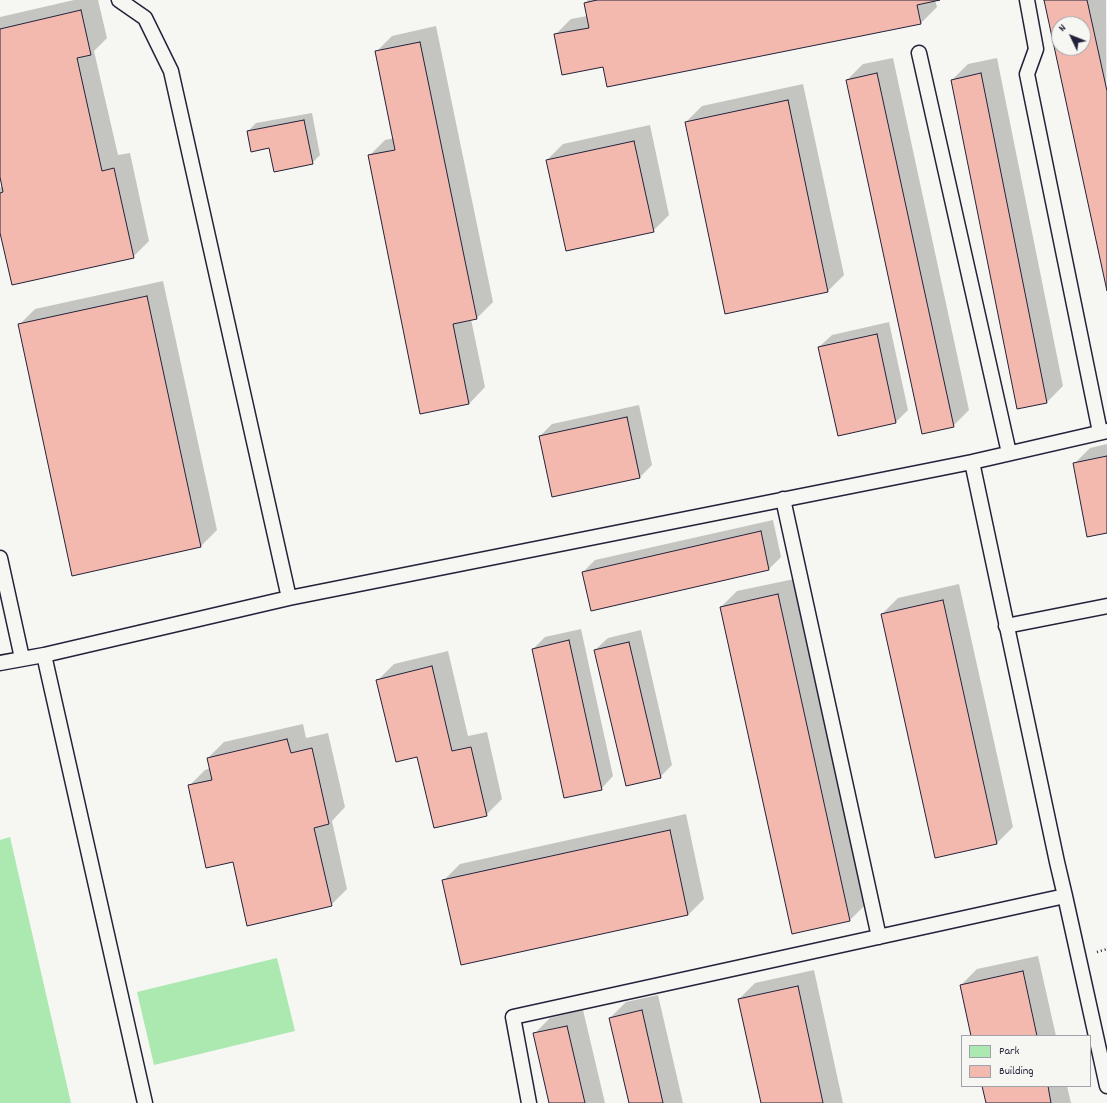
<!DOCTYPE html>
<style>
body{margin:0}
#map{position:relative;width:1107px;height:1103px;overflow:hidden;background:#f6f6f2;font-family:Dekko,sans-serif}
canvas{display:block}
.legend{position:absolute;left:961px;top:1035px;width:130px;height:52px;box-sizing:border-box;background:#f6f6f2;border:1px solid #a1a1a9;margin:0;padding:5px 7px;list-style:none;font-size:12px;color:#22223b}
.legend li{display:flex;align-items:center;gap:8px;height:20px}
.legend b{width:20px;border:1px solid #a1a1a9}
.north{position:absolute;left:1051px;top:16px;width:40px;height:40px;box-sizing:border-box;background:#f6f6f2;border:1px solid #a1a1a9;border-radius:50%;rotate:313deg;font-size:11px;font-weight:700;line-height:16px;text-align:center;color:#22223b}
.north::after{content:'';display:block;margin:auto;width:14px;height:18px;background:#22223b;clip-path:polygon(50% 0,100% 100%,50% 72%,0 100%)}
</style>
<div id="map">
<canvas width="1107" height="1103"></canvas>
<ul class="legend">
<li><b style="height:11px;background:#ace9b0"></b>Park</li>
<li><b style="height:11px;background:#f4b9ae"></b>Building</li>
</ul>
<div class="north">N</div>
</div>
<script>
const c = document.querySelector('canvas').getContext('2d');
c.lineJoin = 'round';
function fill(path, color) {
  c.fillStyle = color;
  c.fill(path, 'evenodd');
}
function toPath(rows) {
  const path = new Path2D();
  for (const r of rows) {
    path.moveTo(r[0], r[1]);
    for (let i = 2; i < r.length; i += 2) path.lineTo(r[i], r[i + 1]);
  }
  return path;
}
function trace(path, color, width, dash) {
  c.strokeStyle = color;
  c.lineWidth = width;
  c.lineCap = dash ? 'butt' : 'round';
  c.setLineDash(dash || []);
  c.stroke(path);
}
fill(toPath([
 [10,837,71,1103,0,1103,0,840],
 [277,958,295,1031,154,1065,137,992]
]), '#ace9b0');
fill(toPath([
 [74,0,98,0,107,38,94,51,118,155,130,153,149,241,133,257,0,229,0,188,3,185,0,172,0,17],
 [588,0,935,0,937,7,921,23,603,66,555,35,571,19,587,16,585,3],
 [1045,0,1106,0,1107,287],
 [1059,24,1083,24,1083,48,1059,48],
 [436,26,493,302,477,318,471,319,485,387,469,404,369,156,385,140,394,138,376,52,392,36],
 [893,58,969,410,953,426,847,80,863,64],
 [997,58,1063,386,1047,402,952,80,968,64],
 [803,84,844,275,828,291,726,312,686,122,702,106],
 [312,113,320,155,312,163,270,147,248,131,256,123],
 [650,125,669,215,653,231,547,160,563,144],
 [163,281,217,530,201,546,73,575,19,325,35,309],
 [889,322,908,410,896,422,819,347,832,335],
 [639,405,652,465,640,477,540,436,552,424],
 [1107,444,1107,532,1074,464,1090,448],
 [773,520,781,557,769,569,591,610,583,572,595,560],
 [794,579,866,904,850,920,793,933,721,607,737,591],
 [959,584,1013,827,997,843,936,857,882,614,898,598],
 [581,629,613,776,601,789,533,649,545,637],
 [641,630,672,765,660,777,595,650,608,638],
 [448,651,468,736,487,732,502,799,486,815,418,756,378,680,394,664],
 [303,724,306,738,328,733,345,807,332,821,347,889,331,905,234,861,189,786,205,770,210,768,208,758,224,742],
 [686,814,704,899,688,915,462,964,444,880,460,864],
 [1038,956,1056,1036,972,1036,961,985,977,969],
 [814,970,843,1103,762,1103,739,999,755,983],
 [658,995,683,1103,630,1103,610,1018,626,1002],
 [583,1010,605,1103,550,1103,534,1034,550,1018],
 [983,1086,1067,1086,1071,1103,987,1103]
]), '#0003');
const building = toPath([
 [597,0,940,0,917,5,921,24,607,87,603,67,562,75,554,34,589,28,584,3,597,0],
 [1044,0,1087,0,1107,91,1107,291,1044,0],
 [1059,24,1083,24,1083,48,1059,48,1059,24],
 [81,10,91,55,77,58,102,171,114,168,134,258,12,285,0,233,0,193,3,192,0,177,0,29,81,10],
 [420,42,477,319,453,324,469,404,420,414,368,155,395,150,375,51,420,42],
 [877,73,954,427,922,434,846,80,877,73],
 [981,73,1047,403,1017,409,951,80,981,73],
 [788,100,828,292,725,314,685,122,788,100],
 [304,120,313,164,274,172,269,148,251,152,247,131,304,120],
 [634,141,654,232,566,251,546,160,634,141],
 [147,296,201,547,72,576,18,324,147,296],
 [877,334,896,423,838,436,818,347,877,334],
 [627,417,640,478,552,497,539,436,627,417],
 [1107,456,1107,533,1087,537,1073,463,1107,456],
 [761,531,769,570,591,611,582,572,761,531],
 [778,594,850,921,792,934,720,607,778,594],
 [943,600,997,844,935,858,881,614,943,600],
 [569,640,602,790,564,798,532,649,569,640],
 [629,642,661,778,626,786,594,650,629,642],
 [432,666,452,751,471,747,487,816,434,828,417,757,396,762,376,680,432,666],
 [287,739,291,753,312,748,329,824,314,828,332,906,247,926,233,862,206,868,188,785,212,780,207,758,287,739],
 [670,830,688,915,461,965,442,880,670,830],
 [1023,971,1037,1036,971,1036,960,985,1023,971],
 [798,986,823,1103,761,1103,738,999,798,986],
 [642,1010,663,1103,629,1103,609,1018,642,1010],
 [567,1026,585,1103,549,1103,533,1033,567,1026],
 [982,1086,1048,1086,1051,1103,986,1103,982,1086]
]);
fill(building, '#f4b9ae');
trace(building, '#22223b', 1);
const lane = toPath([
 [119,0,145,18,171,71,289,598],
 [1027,0,1036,49,1027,74,1100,432],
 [919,53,1009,453],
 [972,462,1057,862,1065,896,1107,1086],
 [783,499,879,937],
 [0,558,22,658],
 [1006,626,1107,606],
 [44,655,145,1103],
 [0,663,44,655,289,598,972,462,1107,431],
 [529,1103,513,1017,1065,896]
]);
trace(lane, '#22223b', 17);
trace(toPath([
 [1097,952,1107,949]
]), '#22223b', 2.5, [1, 3]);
trace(lane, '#f6f6f2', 14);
</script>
